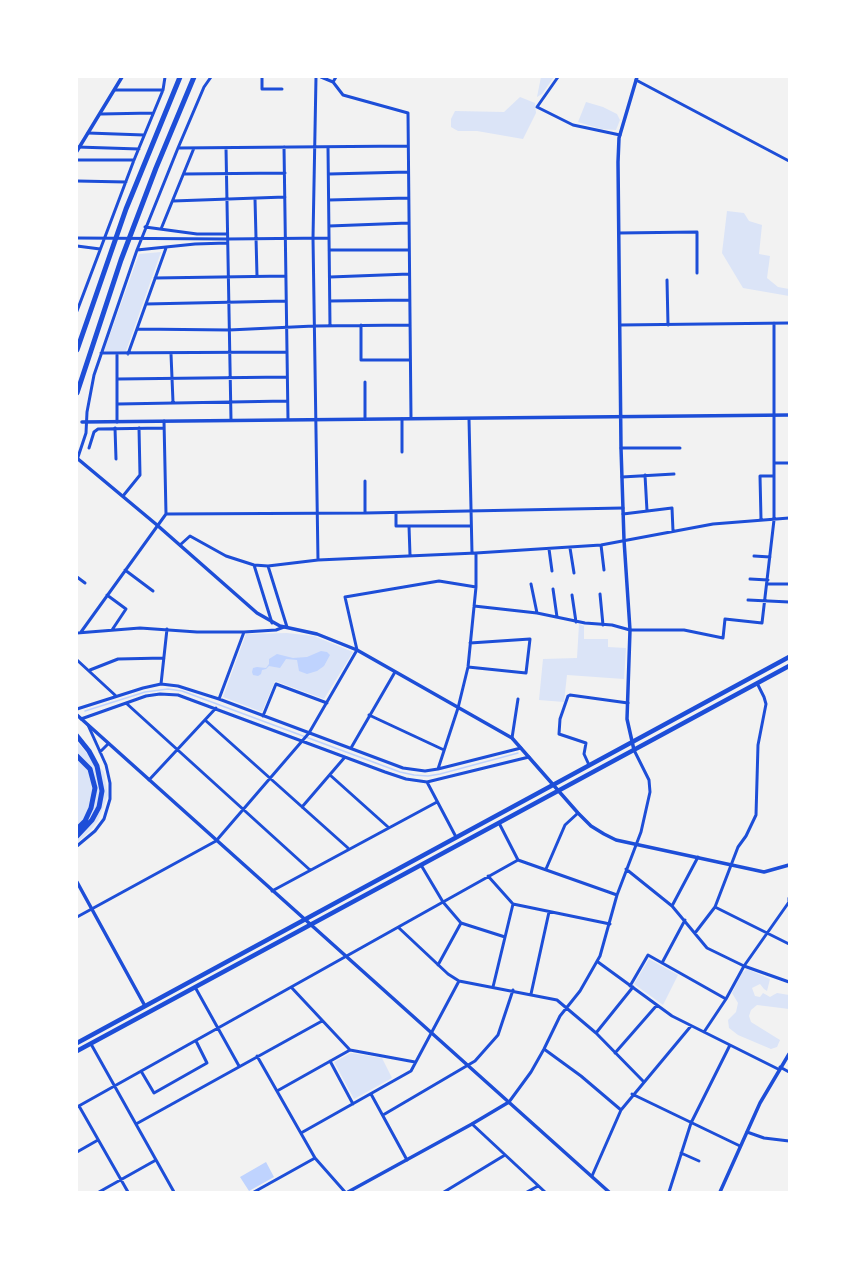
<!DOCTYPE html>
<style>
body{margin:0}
#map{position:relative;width:866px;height:1269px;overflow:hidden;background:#f2f2f2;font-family:Lato,sans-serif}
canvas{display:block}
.frame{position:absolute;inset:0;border:78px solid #fff;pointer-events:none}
</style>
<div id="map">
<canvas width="866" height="1269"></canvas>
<div class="frame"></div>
</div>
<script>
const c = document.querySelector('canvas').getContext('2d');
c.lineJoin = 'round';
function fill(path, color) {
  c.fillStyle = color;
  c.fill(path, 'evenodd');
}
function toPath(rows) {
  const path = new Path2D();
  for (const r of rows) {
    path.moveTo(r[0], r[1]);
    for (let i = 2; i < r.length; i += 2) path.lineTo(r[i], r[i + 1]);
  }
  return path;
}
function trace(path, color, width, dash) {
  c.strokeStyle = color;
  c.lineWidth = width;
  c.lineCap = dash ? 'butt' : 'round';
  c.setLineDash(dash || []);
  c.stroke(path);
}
fill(toPath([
 [541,77,554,77,542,94,537,97],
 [520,97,535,103,536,113,523,139,477,131,458,131,451,127,451,119,455,111,504,112],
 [586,102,603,107,617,114,620,120,616,130,601,129,578,122],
 [727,211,744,213,749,221,762,225,759,254,770,256,767,278,778,287,789,289,789,296,743,288,722,253],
 [161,252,126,351,104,351,139,254],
 [579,624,584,626,584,639,608,639,608,647,626,648,624,679,567,675,564,702,539,700,543,659,577,658],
 [287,633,314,636,353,652,324,699,275,681,262,712,223,697,246,634],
 [77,742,104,772,108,795,98,821,90,831,77,843],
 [649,959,678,975,663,1005,634,984],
 [747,969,770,979,767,991,764,989,760,984,752,988,755,996,760,997,763,993,770,997,777,993,789,995,789,1009,757,1005,751,1010,749,1016,751,1022,780,1040,777,1047,771,1049,738,1035,729,1028,728,1020,736,1012,738,1003,732,993,742,973],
 [351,1053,382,1058,392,1078,354,1099,334,1062]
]), '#dbe4f7');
fill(toPath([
 [321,651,327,652,330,655,324,666,317,671,307,674,299,671,297,660,286,659,280,668,269,666,266,669,262,670,261,674,258,676,253,675,252,672,253,668,257,667,266,668,269,664,269,659,277,654,293,658,307,657],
 [266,1162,274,1177,249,1191,240,1177]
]), '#bfd3fe');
trace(toPath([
 [85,711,145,692,168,689,182,691,400,772,414,775,428,776,440,774,518,753]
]), '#bfd3fe', 1.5);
trace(toPath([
 [262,77,262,89,282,89],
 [316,77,313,238,318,560],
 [321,77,333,82],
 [336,77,333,82,343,95,408,113,411,418],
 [558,77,537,107,573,125,620,135],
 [636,80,789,161],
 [115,90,163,90],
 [101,114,153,113],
 [88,133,144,135],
 [77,147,139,149],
 [284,147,288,419],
 [328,147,330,326],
 [178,148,408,146],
 [226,148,231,420],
 [77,160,134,160],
 [184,174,285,173],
 [329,174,408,172],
 [77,181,126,182],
 [255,199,257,276],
 [329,200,408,198],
 [173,201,285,197],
 [329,226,408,223],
 [145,227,197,234,227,234],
 [161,229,194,148],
 [619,233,697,232,697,273],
 [77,238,227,239,329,238],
 [77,246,100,249],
 [137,250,195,244,227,243],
 [329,250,408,250],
 [330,277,409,274],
 [155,278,286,276],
 [667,280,668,325],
 [330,301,409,300],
 [146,304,286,301],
 [77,311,134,160,163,90,165,77],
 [361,325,361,360,410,360],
 [620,325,789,323],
 [137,329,229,330,314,326,409,325],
 [101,353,287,352],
 [128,354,166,248],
 [171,354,173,402],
 [118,379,287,377],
 [365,382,365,419],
 [118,404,287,401],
 [469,419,472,553],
 [164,421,166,514],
 [117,422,117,355],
 [115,428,116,459],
 [89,448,94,432,98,429,164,428],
 [621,448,680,448],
 [402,452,402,419],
 [77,460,86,433,87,412,94,375,137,250,178,148,204,87,211,77],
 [774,463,789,463],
 [645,475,647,511],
 [622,477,674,474],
 [365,481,365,513],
 [123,496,140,475,139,428],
 [396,513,396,526,471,526],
 [623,514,672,508,673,531],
 [761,519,760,476,774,476],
 [409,526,410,555],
 [180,545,190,536,226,556,254,565,268,566,318,560,476,553,601,545,713,524,789,518],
 [601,545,604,570],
 [570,548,574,573],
 [549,549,552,571],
 [754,556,770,557],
 [254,565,272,623],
 [268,566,287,627],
 [125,570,153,591],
 [77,577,85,583],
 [750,579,768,580],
 [531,584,537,613],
 [767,584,789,584],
 [553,589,557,617],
 [600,594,603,625],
 [107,595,126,609,112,630],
 [572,595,576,622],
 [748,600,789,602],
 [474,606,537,613,585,623,612,625,630,630,684,630,723,638,725,619,762,623,774,520,774,323],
 [81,632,166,514,365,513,623,508],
 [77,633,140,628,197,632,244,632,276,630,284,627],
 [77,660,116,696],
 [468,667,526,673,530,639,470,643],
 [90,670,118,659,164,658],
 [161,684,167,629],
 [219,699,244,632],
 [126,703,310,870],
 [77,709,143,688,161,684,178,686,219,699,403,768,425,771,438,769,521,748],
 [369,715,444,750],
 [263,716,276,684,327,703],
 [81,719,146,696,160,694,178,695,385,772,406,779,427,782,529,757],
 [205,720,348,848],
 [512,738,518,699],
 [351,748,395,672],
 [100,752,108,744],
 [589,765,584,754,586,743,559,734,560,719,568,696,570,695,628,703],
 [438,769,458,708,468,667,476,587,476,553],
 [330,775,388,827],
 [149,780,216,708],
 [427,782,456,837],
 [302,807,345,757],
 [499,823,518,860,617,895],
 [77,846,95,831,104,819,110,799,110,783,106,765,88,725],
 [421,865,443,902,461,923,505,937],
 [546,869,565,825,578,813],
 [626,869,672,906,707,948,744,966,789,982],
 [488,876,513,904,610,924],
 [272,891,437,802],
 [672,906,698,857],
 [715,907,789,944],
 [77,917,216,841,309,733,357,650,345,597,439,581,476,587],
 [399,928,448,974,459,981,557,1000,596,1033,643,1081],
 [695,933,715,907,738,847,746,836,756,815,758,745,766,704,764,697,757,683],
 [598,962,672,1016,778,1069],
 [662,963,685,920],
 [438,965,461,923],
 [630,986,648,955,726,999],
 [195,987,239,1066],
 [291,987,350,1050,415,1062],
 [493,987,513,904],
 [531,994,549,912],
 [704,1032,726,999,744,966,789,902,789,898],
 [596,1033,633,987],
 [91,1044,174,1192],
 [544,1049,581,1076,621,1110],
 [615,1053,657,1005],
 [257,1056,315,1158,345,1192],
 [330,1061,353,1104],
 [780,1067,789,1072],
 [141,1071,154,1093,207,1063,196,1041],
 [277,1091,350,1050],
 [371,1094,407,1160],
 [632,1094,740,1146],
 [509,1102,531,1072,544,1049,560,1016,580,991,600,956,617,895,641,832,650,792,649,780,634,750],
 [79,1106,128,1192],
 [77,1107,518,860],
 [383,1115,475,1061,498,1035,513,990],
 [136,1124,322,1021],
 [472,1124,545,1192],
 [747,1132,764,1138,789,1141],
 [301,1133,411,1071,459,981],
 [77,1152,98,1140],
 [681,1153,699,1161],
 [592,1176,621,1110,691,1026],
 [99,1192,156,1160],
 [254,1192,315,1158],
 [444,1192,505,1155],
 [527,1192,538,1186],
 [669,1192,691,1123,730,1045]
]), '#1d4ed8', 3);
trace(toPath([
 [77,151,122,77],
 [82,422,789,415],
 [78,459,157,525,257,613,280,626,317,634,357,650,512,738,578,813,591,826,604,834,616,840,764,872,789,865],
 [77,715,609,1192],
 [634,750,627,719,630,630,624,540,621,448,618,162,619,138,637,77],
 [77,882,145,1006],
 [348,1192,472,1124,509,1102],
 [720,1192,760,1103,789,1054]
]), '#1d4ed8', 3.5);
trace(toPath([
 [77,1043,789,657],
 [77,1051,789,666]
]), '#1d4ed8', 4.5);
trace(toPath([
 [77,350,126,209,180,77],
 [77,393,121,260,156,168,194,77],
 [77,736,89,751,97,766,102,791,99,807,92,820,77,836],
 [77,756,90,769,95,788,91,808,85,821,77,829]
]), '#1d4ed8', 5);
</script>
